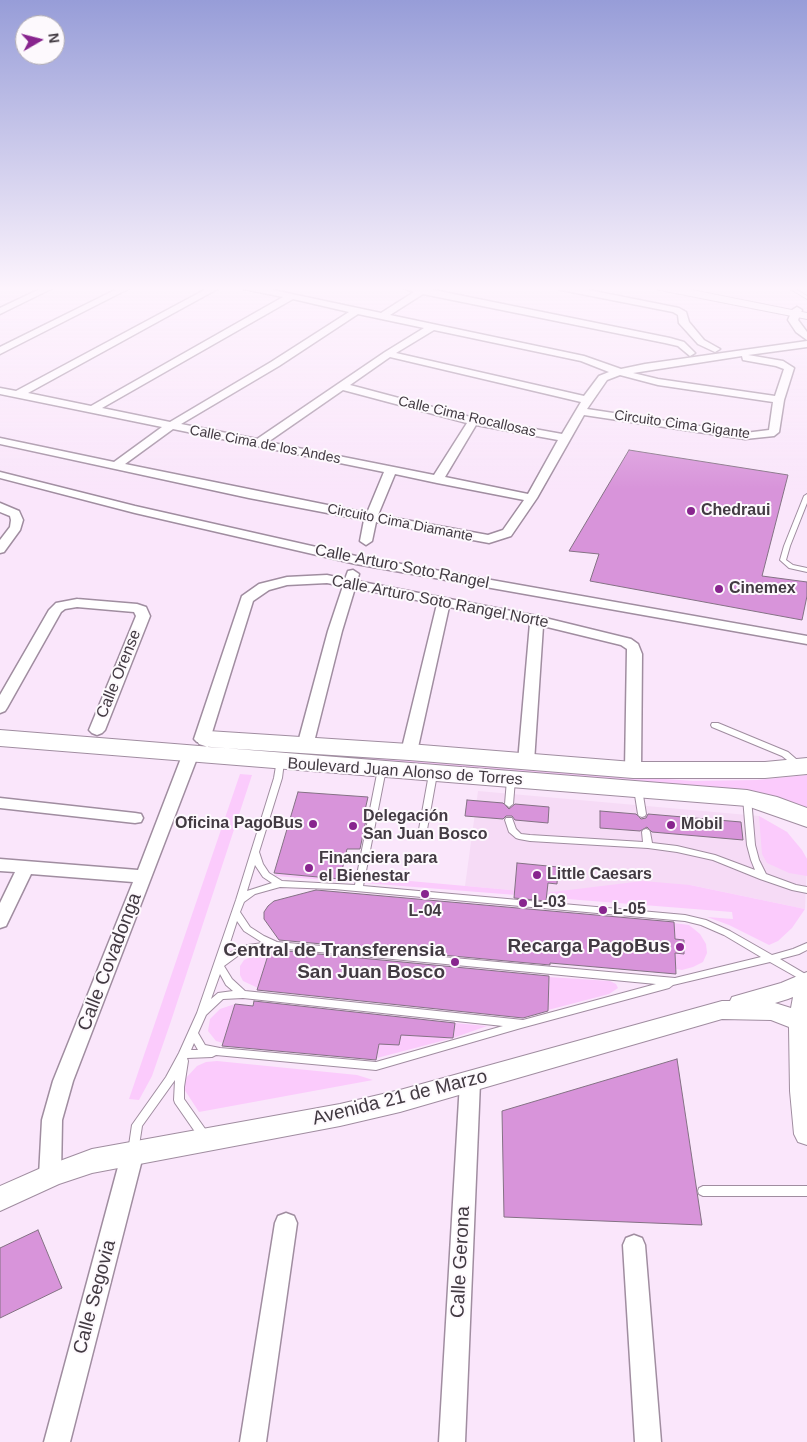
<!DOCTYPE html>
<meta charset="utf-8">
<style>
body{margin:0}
#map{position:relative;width:807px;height:1442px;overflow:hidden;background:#fae6fb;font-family:Helvetica,sans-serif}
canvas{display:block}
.north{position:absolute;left:15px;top:15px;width:50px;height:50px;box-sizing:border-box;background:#fdf9fd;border:1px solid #b2adb2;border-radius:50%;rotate:82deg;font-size:14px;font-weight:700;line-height:20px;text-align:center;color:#423a42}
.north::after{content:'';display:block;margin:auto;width:18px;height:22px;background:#88258e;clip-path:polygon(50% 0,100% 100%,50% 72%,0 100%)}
</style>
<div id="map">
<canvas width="807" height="1442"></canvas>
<div class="north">N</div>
</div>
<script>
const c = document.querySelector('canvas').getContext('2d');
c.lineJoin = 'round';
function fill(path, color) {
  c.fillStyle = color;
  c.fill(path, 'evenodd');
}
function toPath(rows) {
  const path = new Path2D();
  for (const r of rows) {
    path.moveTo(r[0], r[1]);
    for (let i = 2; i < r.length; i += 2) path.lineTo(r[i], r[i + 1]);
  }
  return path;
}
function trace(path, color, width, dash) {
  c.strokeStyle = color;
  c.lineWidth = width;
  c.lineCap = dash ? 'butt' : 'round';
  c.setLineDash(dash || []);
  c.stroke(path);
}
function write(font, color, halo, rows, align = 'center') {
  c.font = font + ' Helvetica,sans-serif';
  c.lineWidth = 4;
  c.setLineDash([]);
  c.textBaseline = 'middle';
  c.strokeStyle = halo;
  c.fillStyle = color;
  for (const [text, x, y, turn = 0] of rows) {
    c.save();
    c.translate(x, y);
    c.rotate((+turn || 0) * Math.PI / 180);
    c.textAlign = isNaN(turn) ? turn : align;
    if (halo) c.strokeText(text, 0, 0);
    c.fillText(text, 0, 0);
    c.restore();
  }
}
fill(toPath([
 [478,791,759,816,787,832,807,859,805,909,690,885,544,893,465,886]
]), '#f6dbf6');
fill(toPath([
 [296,752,693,781,757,780,807,775,807,808,779,798,739,789,293,754],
 [240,774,252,775,170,1024,152,1076,139,1100,129,1099],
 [759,816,787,832,802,850,807,859,807,876,789,873,767,863,762,854],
 [276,873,339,879,341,875,365,877,544,893,643,881,690,885,805,909,792,928,778,941,769,945,729,925,707,917,733,919,732,912,275,876],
 [674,923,689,925,700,934,706,944,707,953,703,962,693,967,682,970,676,969,675,953,684,954,684,940,675,939],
 [260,953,268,954,258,988,243,981,240,975,240,966,244,960],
 [549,977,610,981,616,984,618,988,609,994,548,1010],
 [235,1004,223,1043,216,1041,208,1031,210,1019,220,1009],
 [455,1023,487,1026,453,1038,377,1058,379,1044,401,1035,453,1038],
 [217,1061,357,1075,373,1080,199,1112,184,1089,185,1079,197,1066,206,1062]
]), '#fbcbfc');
const building = toPath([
 [629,450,788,475,762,576,807,582,807,596,802,620,590,581,599,554,569,551,629,450],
 [298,792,368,797,363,819,366,820,360,849,347,849,340,879,274,873,298,792],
 [467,800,503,803,509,809,515,804,549,807,548,823,515,820,512,816,506,816,503,819,465,816,467,800],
 [600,811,636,814,641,819,646,818,648,814,741,822,743,840,652,832,647,827,640,831,600,828,600,811],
 [517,863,558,867,557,884,548,883,546,901,514,898,517,863],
 [316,890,674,922,675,939,684,940,684,954,675,953,676,974,550,963,550,965,279,940,264,919,264,912,268,906,274,901,316,890],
 [287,951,549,976,548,1011,523,1018,257,990,269,952,289,954,287,951],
 [254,1001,455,1023,453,1038,401,1035,399,1045,379,1044,376,1060,222,1046,235,1004,253,1006,254,1001],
 [677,1059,702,1225,504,1217,502,1111,677,1059],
 [38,1230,62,1288,0,1318,0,1248,38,1230]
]);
fill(building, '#d894da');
trace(building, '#847184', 1);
const service = toPath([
 [787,287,792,287,807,296,807,299,787,287],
 [807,494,807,503,790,546,786,560,793,565,807,568,807,572,789,568,780,560,784,546,804,496,807,494],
 [712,723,718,723,788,752,803,765,802,767,796,767,782,756,712,727,711,725,712,723],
 [277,760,280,760,284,762,282,778,259,852,263,864,269,873,282,881,355,885,378,769,382,766,386,769,363,886,685,915,706,920,730,931,772,955,793,949,807,943,807,950,799,954,780,959,807,975,807,983,770,962,673,985,669,988,521,1028,376,1070,216,1055,212,1057,187,1058,188,1061,184,1087,184,1099,208,1133,209,1136,208,1139,204,1140,200,1139,175,1103,174,1100,175,1080,142,1126,138,1152,137,1155,133,1157,129,1155,128,1152,132,1125,166,1077,179,1053,197,1013,236,900,274,778,277,760],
 [255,865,263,877,272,883,247,891,255,865],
 [280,887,334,889,685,921,701,925,724,935,761,957,675,978,277,942,264,936,250,927,240,912,244,902,255,894,280,887],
 [237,921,244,931,263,943,248,945,233,951,226,955,237,921],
 [277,948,656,984,523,1020,245,991,232,979,224,966,239,955,252,950,277,948],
 [220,974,226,985,233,991,218,993,211,999,220,974],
 [243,998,503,1026,376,1062,220,1048,205,1045,198,1033,206,1015,223,999,243,998],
 [194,1043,198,1050,191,1050,194,1043],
 [433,771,437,774,426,835,425,837,422,838,419,837,418,835,429,774,433,771],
 [511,777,515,780,513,804,509,807,505,804,507,780,511,777],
 [638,786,642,789,646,814,645,816,642,817,639,816,638,814,634,789,638,786],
 [747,795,751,798,755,845,759,860,766,874,796,885,807,887,807,893,792,890,760,879,713,860,677,852,648,848,530,841,519,839,516,838,509,832,505,820,506,818,512,818,516,829,521,834,530,835,643,842,642,832,643,830,646,829,649,830,650,832,652,843,677,846,715,855,755,870,751,860,747,845,743,798,747,795],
 [703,1186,807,1186,807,1196,703,1196,699,1194,698,1191,699,1188,703,1186]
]);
const minor = toPath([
 [44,287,55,287,0,314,0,308,44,287],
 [121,287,132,287,0,354,0,347,121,287],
 [210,287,221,287,28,393,91,406,283,297,244,289,243,287,259,287,381,313,414,292,400,287,430,287,429,289,670,338,684,342,695,353,690,356,678,346,665,343,423,294,390,315,584,356,621,369,645,364,807,341,807,347,748,355,783,361,794,368,784,400,779,432,774,436,745,439,584,415,537,498,511,536,489,543,376,522,372,541,366,545,360,541,364,520,249,498,0,444,0,438,114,462,162,427,0,394,0,388,16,391,210,287],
 [293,299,349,312,271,362,170,422,102,408,293,299],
 [358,314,424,328,385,352,257,439,181,424,279,366,358,314],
 [434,330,581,361,609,372,599,376,584,396,396,353,434,330],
 [742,356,743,360,776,366,784,369,775,396,658,379,633,373,742,356],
 [390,357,581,402,562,434,474,418,350,385,390,357],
 [620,375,658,385,773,402,769,430,745,433,587,409,607,380,620,375],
 [343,390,467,423,434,475,268,442,343,390],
 [476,425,558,440,528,494,445,477,476,425],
 [173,429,384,472,367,513,125,464,173,429],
 [395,474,437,483,524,500,503,530,488,535,378,515,395,474],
 [557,287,574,287,679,308,686,312,689,322,704,340,720,349,715,352,698,344,679,323,678,315,673,312,561,290,557,287],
 [797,307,802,310,798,320,807,332,807,340,796,332,788,320,792,310,797,307],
 [0,472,135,506,356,556,807,636,807,644,356,564,135,513,0,478,0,472],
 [0,503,19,511,23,520,20,530,4,552,0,553,0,540,10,527,11,520,10,516,0,512,0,503],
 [353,570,359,574,357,581,537,616,631,639,638,644,642,654,641,770,639,774,627,774,625,770,627,649,621,645,543,626,534,762,532,766,526,767,520,766,518,762,530,623,449,607,417,752,414,755,409,757,404,755,401,752,437,604,355,588,342,631,313,746,310,749,300,749,297,746,328,631,343,586,327,583,287,585,269,590,253,601,210,739,207,742,197,742,194,739,242,596,259,584,287,577,327,575,345,579,348,571,353,570],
 [77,599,137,604,146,607,150,616,105,730,102,733,97,735,92,733,89,730,136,616,134,612,77,607,65,609,61,612,7,708,5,711,0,713,0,695,49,610,56,603,77,599],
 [191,748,196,750,199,753,73,1081,62,1120,61,1176,58,1183,50,1185,42,1183,39,1176,42,1120,53,1081,133,882,31,874,6,926,0,928,0,903,15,872,0,871,0,859,138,870,183,753,186,750,191,748],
 [0,798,135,813,141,814,143,818,141,822,135,823,0,808,0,798],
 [470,1074,477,1076,480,1082,465,1442,439,1442,460,1082,463,1076,470,1074],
 [133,1143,140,1146,144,1152,70,1442,44,1442,122,1152,126,1146,133,1143],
 [286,1213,294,1216,297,1223,266,1442,240,1442,275,1223,278,1216,286,1213],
 [634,1235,642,1238,645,1245,661,1442,635,1442,623,1245,626,1238,634,1235]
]);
const tertiary = toPath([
 [654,287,677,287,807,313,807,319,660,290,654,287],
 [807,972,807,1145,798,1142,794,1134,790,1091,789,1027,771,1020,722,1019,400,1112,340,1126,92,1173,59,1184,0,1211,0,1186,41,1168,92,1149,340,1104,400,1090,722,1001,730,1001,732,997,781,983,807,972],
 [793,997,791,1008,775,1003,788,999,793,997]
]);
const primary = toPath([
 [0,730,747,790,777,797,807,808,807,827,747,806,0,746,0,730],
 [208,731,409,744,633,762,765,762,807,758,807,774,765,778,633,778,409,760,208,747,199,744,196,739,199,734,208,731]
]);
trace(service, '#a08da0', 2);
trace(minor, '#a08da0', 3);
trace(tertiary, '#a08da0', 2);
trace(primary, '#a08da0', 2);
fill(service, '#fff');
fill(minor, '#fff');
fill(tertiary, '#fff');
fill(primary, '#fff');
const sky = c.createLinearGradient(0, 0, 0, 489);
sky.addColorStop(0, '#979dd8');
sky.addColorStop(0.59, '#fdf4fd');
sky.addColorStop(1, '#fdf4fd00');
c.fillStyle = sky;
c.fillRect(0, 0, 807, 489);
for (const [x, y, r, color] of [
 [691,511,5,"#88258e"],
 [719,589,5,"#88258e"],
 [313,824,5,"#88258e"],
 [671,825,5,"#88258e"],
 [353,826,5,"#88258e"],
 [309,868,5,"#88258e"],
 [537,875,5,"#88258e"],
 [425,894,5,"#88258e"],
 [523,903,5,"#88258e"],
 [603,910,5,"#88258e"],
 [680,947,5,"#88258e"],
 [455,962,5,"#88258e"]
]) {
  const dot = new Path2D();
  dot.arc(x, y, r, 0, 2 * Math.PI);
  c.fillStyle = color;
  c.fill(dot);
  trace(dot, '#fdf9fd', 2);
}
write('14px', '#423a42', '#fdf9fd', [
 ["Calle Cima Rocallosas",467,417,13],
 ["Circuito Cima Gigante",682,425,8],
 ["Calle Cima de los Andes",265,445,11],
 ["Circuito Cima Diamante",400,523,11]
]);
write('bold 16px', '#423a42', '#fdf9fd', [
 ["Chedraui",701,511],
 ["Cinemex",729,589],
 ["Delegación",363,817],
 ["San Juan Bosco",363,835],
 ["Oficina PagoBus",303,824,"right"],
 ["Mobil",681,825],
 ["Financiera para",319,859],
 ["el Bienestar",319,877],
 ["Little Caesars",547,875],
 ["L-03",533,903],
 ["L-05",613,910],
 ["L-04",425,912,"center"]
], 'left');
write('16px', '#423a42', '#fdf9fd', [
 ["Calle Arturo Soto Rangel",402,567,11],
 ["Calle Arturo Soto Rangel Norte",440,602,11],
 ["Calle Orense",119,674,-68],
 ["Boulevard Juan Alonso de Torres",405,772,4]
]);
write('bold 19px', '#423a42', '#fdf9fd', [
 ["Recarga PagoBus",670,947],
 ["Central de Transferensia",445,951],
 ["San Juan Bosco",445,973]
], 'right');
write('19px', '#423a42', '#fdf9fd', [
 ["Calle Covadonga",110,962,-69],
 ["Avenida 21 de Marzo",400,1098,-14],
 ["Calle Gerona",461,1262,-87],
 ["Calle Segovia",95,1297,-75]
]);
</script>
